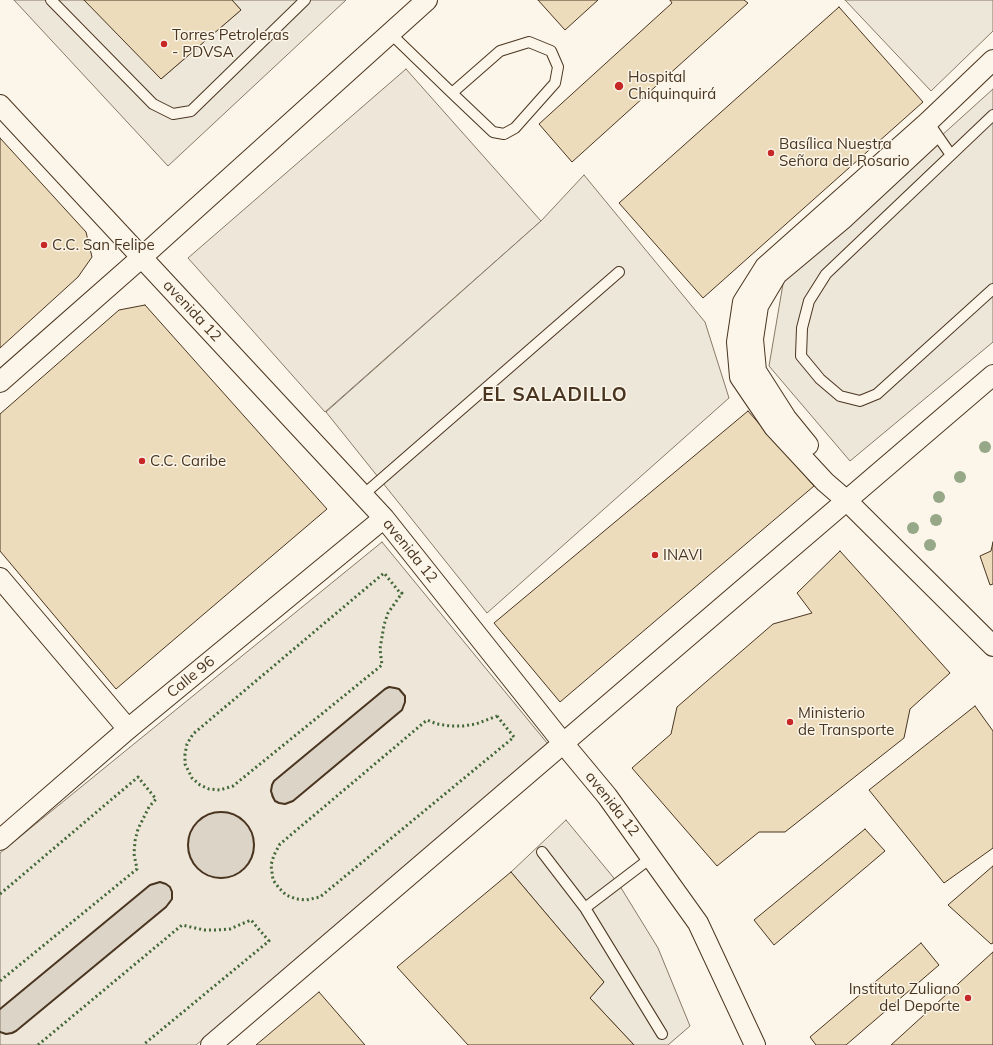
<!DOCTYPE html>
<meta charset="utf-8">
<style>
body{margin:0}
canvas{display:block;background:#fbf6e9}
</style>
<canvas width="993" height="1045"></canvas>
<script>
const c = document.querySelector('canvas').getContext('2d');
c.lineJoin = 'round';
function fill(path, color) {
  c.fillStyle = color;
  c.fill(path, 'evenodd');
}
function toPath(rows) {
  const path = new Path2D();
  for (const r of rows) {
    if (r.length === 3) {
      path.moveTo(r[0] + r[2], r[1]);
      path.arc(r[0], r[1], r[2], 0, 2 * Math.PI);
      continue;
    }
    path.moveTo(r[0], r[1]);
    for (let i = 2; i < r.length; i += 2) path.lineTo(r[i], r[i + 1]);
  }
  return path;
}
function trace(path, color, width, dash) {
  c.strokeStyle = color;
  c.lineWidth = width;
  c.lineCap = dash ? 'butt' : 'round';
  c.setLineDash(dash || []);
  c.stroke(path);
}
function write(font, color, halo, rows, align = 'center') {
  c.font = font + ' Mulish,sans-serif';
  c.lineWidth = 3;
  c.setLineDash([]);
  c.textBaseline = 'middle';
  c.strokeStyle = halo;
  c.fillStyle = color;
  for (const [text, x, y, turn = 0] of rows) {
    c.save();
    c.translate(x, y);
    c.rotate((+turn || 0) * Math.PI / 180);
    c.textAlign = isNaN(turn) ? turn : align;
    if (halo) c.strokeText(text, 0, 0);
    c.fillText(text, 0, 0);
    c.restore();
  }
}
const green = toPath([
 [406,69,541,221,325,412,188,258,406,69],
 [382,542,552,749,196,1045,0,1045,0,853,382,542]
]);
fill(green, '#ede6d9');
trace(green, '#887966', 1);
const parking = toPath([
 [14,0,87,0,161,79,241,10,232,0,346,0,168,166,14,0],
 [845,0,993,0,993,31,931,91,845,0],
 [993,89,993,342,850,461,769,366,784,278,993,89],
 [584,175,705,322,729,398,487,613,326,412,541,221,584,175],
 [566,820,618,883,658,948,690,1026,668,1045,634,1045,590,998,604,982,511,872,566,820]
]);
fill(parking, '#ede7d9');
trace(parking, '#887966', 1);
const water = toPath([
 [389,687,395,688,399,689,405,696,405,702,402,710,293,801,285,804,279,803,275,801,272,797,271,791,272,785,274,781,385,689,389,687],
 [221,845,33],
 [160,882,166,884,172,890,172,899,169,904,16,1031,12,1033,6,1034,0,1032,0,1009,150,885,160,882]
]);
fill(water, '#dcd4c6');
trace(water, '#887966', 1);
const building = toPath([
 [84,0,232,0,241,10,161,79,84,0],
 [538,0,598,0,565,30,538,0],
 [670,0,744,0,748,3,572,162,539,124,672,3,670,0],
 [839,7,923,102,703,298,619,203,839,7],
 [0,138,86,232,92,257,78,277,0,348,0,138],
 [145,305,327,509,116,689,0,551,0,414,119,310,145,305],
 [748,411,814,486,560,702,494,623,748,411],
 [993,542,993,584,990,585,980,556,991,551,993,542],
 [840,551,950,673,910,709,904,738,785,832,759,832,717,866,632,768,671,734,677,707,773,624,812,613,797,593,840,551],
 [975,706,993,731,993,848,944,883,869,790,975,706],
 [865,829,885,851,774,945,754,920,865,829],
 [993,866,993,943,991,944,948,905,993,866],
 [511,872,604,982,590,998,634,1045,468,1045,397,967,511,872],
 [921,943,939,965,846,1045,816,1045,810,1037,921,943],
 [993,952,993,1045,891,1045,993,952],
 [319,992,365,1045,256,1045,319,992]
]);
fill(building, '#ecdcbc');
trace(building, '#4a3520', 1);
const lane = toPath([
 [51,0,153,104,173,114,191,111,305,0],
 [390,33,452,93,493,132,504,134,515,128,555,83,558,67,551,51,529,42,500,51,452,93],
 [993,115,826,274,809,301,802,328,801,356,820,379,840,396,860,401,877,394,993,289],
 [933,129,951,155],
 [363,495,619,272],
 [542,852,585,908],
 [652,857,585,908,662,1034]
]);
const street = toPath([
 [993,60,928,122,765,267,743,302,737,342,740,377,774,427,825,482,847,501,993,646],
 [0,105,384,518,563,743,607,796,698,923,755,1045],
 [0,382,142,257,427,0],
 [808,445,786,418,756,371,753,339,758,306,777,274,844,218,931,137],
 [0,578,128,729],
 [0,840,128,729,384,518],
 [211,1045,993,375]
]);
trace(lane, '#4a3520', 12);
trace(street, '#4a3520', 22);
trace(lane, '#fbf6e9', 10);
trace(street, '#fbf6e9', 20);
trace(toPath([
 [401,594,402,593,388,613,384,625,380,649,382,665,233,786,220,790,209,789,200,785,192,778,185,764,185,754,187,744,193,734,384,573,401,594],
 [497,716,514,737,320,897,306,900,296,899,286,895,279,888,273,880,271,865,274,855,280,844,427,720,437,724,450,726,463,726,476,724,497,716],
 [0,894,138,777,156,799,149,807,138,829,135,841,134,854,137,869,0,981],
 [38,1045,182,925,204,930,217,930,230,929,251,920,269,941,143,1045]
]), '#436837', 3, [2, 3]);
trace(toPath([
 [389,687,395,688,399,689,405,696,405,702,402,710,293,801,285,804,279,803,275,801,273,797,271,791,272,785,274,781,385,689,389,687],
 [221,845,33],
 [0,1009,150,885,160,882,166,884,170,887,172,892,172,899,166,907,16,1031,12,1033,6,1034,0,1032]
]), '#4a3520', 2);
c.fillStyle = '#96a887';
for (const [x, y] of [
 [985,447],
 [960,477],
 [939,497],
 [936,520],
 [913,528],
 [930,545]
]) {
  c.beginPath();
  c.arc(x, y, 6, 0, 2 * Math.PI);
  c.fill();
}
for (const [x, y, r, color] of [
 [164,44,4,"#c62828"],
 [619,86,5,"#c62828"],
 [771,153,4,"#c62828"],
 [44,245,4,"#c62828"],
 [142,461,4,"#c62828"],
 [655,555,4,"#c62828"],
 [790,722,4,"#c62828"],
 [968,998,4,"#c62828"]
]) {
  const dot = new Path2D();
  dot.arc(x, y, r, 0, 2 * Math.PI);
  c.fillStyle = color;
  c.fill(dot);
  trace(dot, '#fbf6e9', 1.5);
}
write('15px', '#4a3520', '#fbf6e9', [
 ["Torres Petroleras",172,35],
 ["- PDVSA",172,52],
 ["Hospital",628,77],
 ["Chiquinquirá",628,94],
 ["Basílica Nuestra",779,144],
 ["Señora del Rosario",779,161],
 ["C.C. San Felipe",52,245],
 ["C.C. Caribe",150,461],
 ["INAVI",663,555],
 ["Ministerio",798,713],
 ["de Transporte",798,730],
 ["Instituto Zuliano",960,989,"right"],
 ["del Deporte",960,1006,"right"]
], 'left');
write('15px', '#4a3520', '#fbf6e9', [
 ["avenida 12",192,311,47],
 ["avenida 12",410,551,51],
 ["Calle 96",191,677,-39],
 ["avenida 12",612,804,52]
]);
c.letterSpacing = '1px';
write('bold 19px', '#4a3520', '#fbf6e9', [
 ["EL SALADILLO",555,395]
]);
c.letterSpacing = '0px';
</script>
